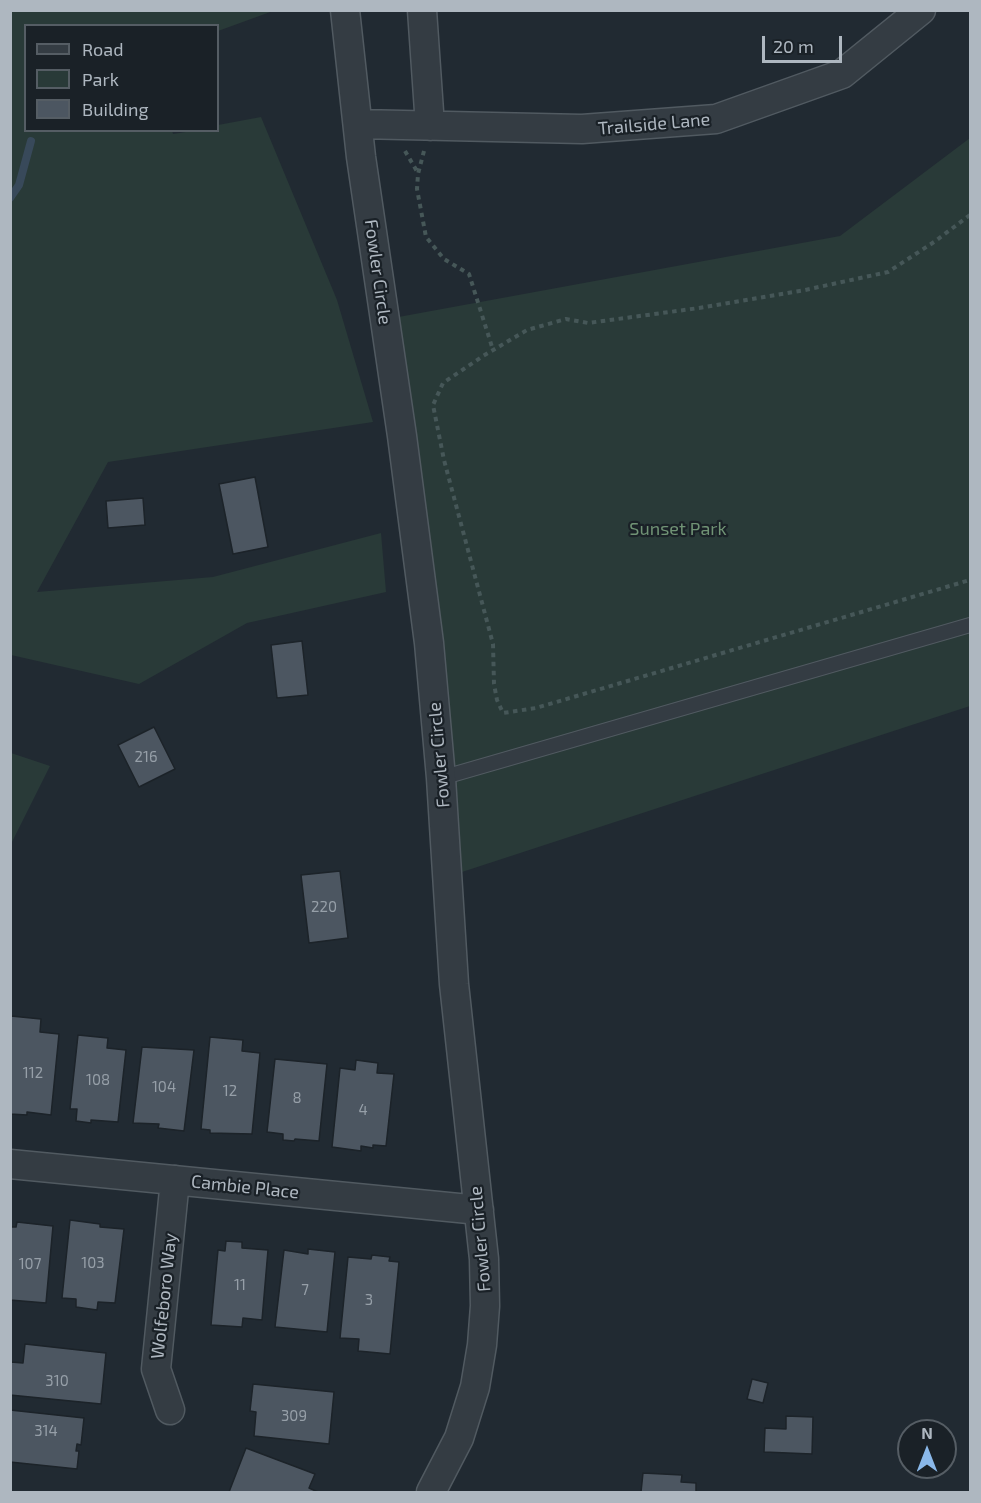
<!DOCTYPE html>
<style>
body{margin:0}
#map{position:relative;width:981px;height:1503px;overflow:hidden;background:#212a32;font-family:"Exo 2",sans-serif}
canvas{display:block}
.frame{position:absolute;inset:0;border:12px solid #aeb7c0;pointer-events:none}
.legend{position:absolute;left:24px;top:24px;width:195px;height:108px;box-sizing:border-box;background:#1a2127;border:2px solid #555d64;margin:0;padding:8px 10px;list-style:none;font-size:18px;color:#aeb7c0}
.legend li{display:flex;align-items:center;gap:12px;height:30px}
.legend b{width:30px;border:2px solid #555d64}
.north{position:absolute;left:897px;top:1419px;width:60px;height:60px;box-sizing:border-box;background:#1a2127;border:2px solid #555d64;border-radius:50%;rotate:0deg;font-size:16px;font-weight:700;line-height:24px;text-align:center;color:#aeb7c0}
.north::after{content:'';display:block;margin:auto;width:21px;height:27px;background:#8ab8e9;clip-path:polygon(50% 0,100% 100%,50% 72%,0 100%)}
.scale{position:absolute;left:762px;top:36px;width:80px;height:27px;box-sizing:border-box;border:3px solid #aeb7c0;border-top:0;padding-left:8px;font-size:18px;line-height:21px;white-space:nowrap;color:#aeb7c0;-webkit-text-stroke:4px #1a2127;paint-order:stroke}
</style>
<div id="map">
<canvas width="981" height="1503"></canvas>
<div class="frame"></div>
<ul class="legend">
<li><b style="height:8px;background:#343c43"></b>Road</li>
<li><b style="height:16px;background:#293a38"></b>Park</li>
<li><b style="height:16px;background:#4c5661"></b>Building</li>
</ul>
<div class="north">N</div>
<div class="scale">20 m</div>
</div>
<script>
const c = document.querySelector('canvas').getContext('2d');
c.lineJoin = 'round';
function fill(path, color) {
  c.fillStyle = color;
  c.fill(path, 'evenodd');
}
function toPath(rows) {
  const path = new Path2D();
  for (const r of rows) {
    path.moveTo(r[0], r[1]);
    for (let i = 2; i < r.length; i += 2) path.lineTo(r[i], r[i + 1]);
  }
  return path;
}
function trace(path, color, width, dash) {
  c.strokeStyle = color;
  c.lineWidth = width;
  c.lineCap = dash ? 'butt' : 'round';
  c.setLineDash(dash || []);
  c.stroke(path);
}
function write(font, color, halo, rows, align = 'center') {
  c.font = font + ' "Exo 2",sans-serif';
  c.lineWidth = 4.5;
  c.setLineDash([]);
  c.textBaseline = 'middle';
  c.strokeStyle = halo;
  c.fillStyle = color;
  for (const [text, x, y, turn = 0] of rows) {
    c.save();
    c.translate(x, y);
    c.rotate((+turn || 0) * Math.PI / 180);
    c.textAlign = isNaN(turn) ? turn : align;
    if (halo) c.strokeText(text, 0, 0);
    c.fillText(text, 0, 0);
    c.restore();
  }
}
fill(toPath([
 [11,10,273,11,218,31,218,26,26,26,26,130,172,130,173,134,192,131,218,130,218,125,261,117,337,300,373,422,108,462,37,592,213,577,381,533,386,592,247,623,139,684,11,655],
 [970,138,970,706,462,872,441,778,393,318,840,236],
 [11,753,50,766,11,844,10,753]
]), '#293a38');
trace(toPath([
 [10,198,19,185,31,141]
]), '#38495a', 8);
const building = toPath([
 [255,477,268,547,233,554,219,484,255,477],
 [143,498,145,525,108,528,106,501,143,498],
 [302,641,308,695,277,698,271,645,302,641],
 [154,727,175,769,139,787,118,745,154,727],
 [340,871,348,938,309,943,301,875,340,871],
 [11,1016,41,1019,40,1032,59,1034,51,1115,27,1112,27,1115,10,1114,11,1016],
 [78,1035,108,1038,107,1048,126,1050,118,1122,91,1120,91,1123,76,1121,77,1109,70,1109,78,1035],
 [210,1037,243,1040,242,1051,260,1053,252,1134,210,1133,210,1130,201,1129,210,1037],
 [142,1047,194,1050,184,1131,158,1128,159,1124,133,1123,142,1047],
 [275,1059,327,1064,319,1141,295,1139,294,1141,283,1140,283,1134,267,1132,275,1059],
 [356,1060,378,1063,377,1073,394,1074,386,1146,373,1145,373,1148,361,1146,361,1151,332,1147,340,1068,355,1070,356,1060],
 [70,1220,100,1224,100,1227,124,1229,115,1303,98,1302,97,1310,76,1307,76,1299,62,1298,70,1220],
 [17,1222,53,1226,46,1303,10,1300,10,1227,16,1227,17,1222],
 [226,1241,242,1242,242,1248,268,1250,262,1320,243,1318,242,1327,211,1325,218,1250,225,1251,226,1241],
 [308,1249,335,1252,327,1332,275,1327,284,1250,308,1254,308,1249],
 [372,1255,390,1257,389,1261,399,1262,390,1354,358,1351,359,1339,340,1338,348,1257,371,1259,372,1255],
 [25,1344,106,1353,101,1404,10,1395,11,1362,23,1363,25,1344],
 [752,1379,768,1383,763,1403,747,1399,752,1379],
 [253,1384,334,1392,329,1444,254,1436,256,1412,250,1411,253,1384],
 [10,1410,84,1418,81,1445,77,1444,76,1451,79,1451,77,1469,10,1462,10,1410],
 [786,1416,813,1417,812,1454,764,1452,765,1428,786,1429,786,1416],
 [246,1448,315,1474,309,1488,318,1492,229,1492,246,1448],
 [643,1473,682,1475,681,1482,696,1483,696,1492,641,1492,643,1473]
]);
fill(building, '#4c5661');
trace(building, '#1c2329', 1.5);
const service = toPath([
 [441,778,970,625]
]);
const minor = toPath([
 [345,10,361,157,402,436,429,643,441,778,454,984,484,1259,485,1306,482,1345,475,1387,459,1438,431,1492],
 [422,10,430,126],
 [358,124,582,129,716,119,842,74,921,10],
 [10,1164,479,1210],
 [170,1410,156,1369,175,1180]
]);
trace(service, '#515a61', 16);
trace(minor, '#515a61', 31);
trace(toPath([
 [405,151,418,173],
 [424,151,418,174,417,189,426,237,444,259,469,274,493,350],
 [970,215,934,242,888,272,805,290,699,308,588,323,566,319,527,330,483,356,443,383,433,405,444,460,493,644,494,684,497,700,503,713,536,708,970,580]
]), '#465758', 4, [4.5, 4.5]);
trace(service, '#343c43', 14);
trace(minor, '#343c43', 28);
write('15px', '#969fa8', null, [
 ["216",146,757],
 ["220",324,907],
 ["112",33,1073],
 ["108",98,1080],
 ["104",164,1087],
 ["12",230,1091],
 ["8",297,1098],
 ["4",363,1110],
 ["103",93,1263],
 ["107",30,1264],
 ["11",240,1285],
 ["7",305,1290],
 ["3",369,1300],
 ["310",57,1381],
 ["309",294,1416],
 ["314",46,1431]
]);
write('18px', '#aeb7c0', '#1a2127', [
 ["Trailside Lane",654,124,-5],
 ["Fowler Circle",378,272,82],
 ["Fowler Circle",439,755,-95],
 ["Cambie Place",245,1187,6],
 ["Fowler Circle",480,1239,-95],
 ["Wolfeboro Way",164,1296,-84]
]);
write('18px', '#709375', '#1a2127', [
 ["Sunset Park",678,529]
]);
</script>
